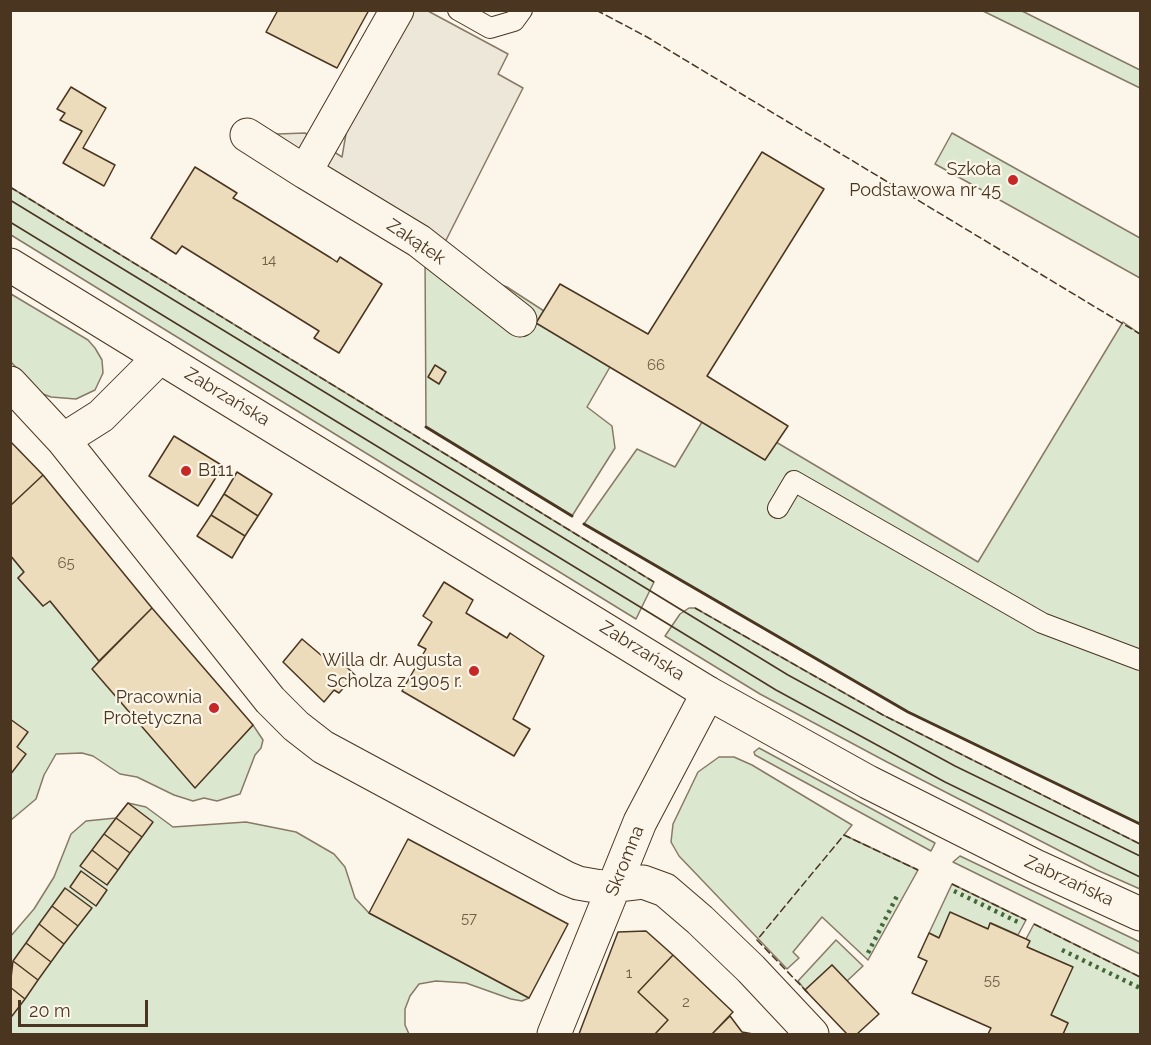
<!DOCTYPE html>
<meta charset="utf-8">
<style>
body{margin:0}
#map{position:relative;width:1151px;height:1045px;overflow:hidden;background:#fbf6e9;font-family:Raleway,sans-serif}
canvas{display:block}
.frame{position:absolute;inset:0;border:12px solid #4a3520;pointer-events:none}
.scale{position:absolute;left:18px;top:1000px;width:130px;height:27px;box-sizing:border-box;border:3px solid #4a3520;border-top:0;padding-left:8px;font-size:18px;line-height:21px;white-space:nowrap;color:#4a3520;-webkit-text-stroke:4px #fbf6e9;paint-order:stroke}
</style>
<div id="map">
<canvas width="1151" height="1045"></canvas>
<div class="frame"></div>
<div class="scale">20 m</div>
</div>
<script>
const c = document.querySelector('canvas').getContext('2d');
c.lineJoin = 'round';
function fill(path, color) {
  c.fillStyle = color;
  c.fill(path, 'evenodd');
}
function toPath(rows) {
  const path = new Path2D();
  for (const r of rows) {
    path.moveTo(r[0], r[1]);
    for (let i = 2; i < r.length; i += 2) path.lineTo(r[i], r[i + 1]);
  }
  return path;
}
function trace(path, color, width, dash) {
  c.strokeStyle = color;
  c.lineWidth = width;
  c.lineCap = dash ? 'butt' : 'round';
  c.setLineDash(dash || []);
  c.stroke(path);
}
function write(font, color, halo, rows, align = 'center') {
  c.font = font + ' Raleway,sans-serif';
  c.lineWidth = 4.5;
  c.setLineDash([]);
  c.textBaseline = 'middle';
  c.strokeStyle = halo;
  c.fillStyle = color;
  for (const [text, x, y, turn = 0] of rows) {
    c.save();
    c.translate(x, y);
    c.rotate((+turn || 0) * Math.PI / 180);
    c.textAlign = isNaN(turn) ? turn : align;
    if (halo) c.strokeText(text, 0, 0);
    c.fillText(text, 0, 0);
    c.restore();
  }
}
const green = toPath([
 [983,11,1022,11,1140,70,1140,88,983,11],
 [952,133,1140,238,1140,278,935,164,952,133],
 [10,187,654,582,636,619,11,235,10,187],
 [425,256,507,287,544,311,610,367,587,407,612,426,615,448,572,516,426,427,425,256],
 [11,294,88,340,95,348,102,360,103,373,95,390,76,399,51,397,40,393,11,362,11,294],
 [1123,322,1140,334,1140,824,908,712,584,524,637,449,675,467,702,422,776,442,978,562,1123,322],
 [10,555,24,572,18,578,43,606,50,601,99,661,93,669,195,787,253,725,263,740,261,748,255,755,240,794,217,801,204,798,193,801,174,795,137,777,120,774,93,756,82,753,56,754,44,775,36,799,11,820,10,555],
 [689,608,695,608,883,715,1140,844,1140,889,1097,870,887,762,760,694,665,636,680,614,689,608],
 [759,748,935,843,931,851,755,755,754,752,759,748],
 [719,757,734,757,752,765,852,825,844,835,918,870,868,960,822,917,793,952,799,958,787,969,679,856,671,842,673,824,698,772,719,757],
 [128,803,146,807,173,827,246,822,296,832,334,854,345,867,355,898,369,913,529,998,522,1001,511,999,466,983,436,981,419,984,410,996,405,1009,405,1025,409,1034,11,1034,10,937,34,909,54,877,71,834,86,821,116,818,128,803],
 [960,856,1140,942,1140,954,953,862,960,856],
 [952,884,1026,920,1018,935,991,923,988,929,950,913,939,938,929,933,952,884],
 [1034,924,1140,977,1140,1034,1063,1034,1068,1023,1051,1015,1072,967,1027,947,1029,941,1026,939,1034,924],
 [836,940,863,966,847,981,832,965,805,990,798,981,836,940]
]);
fill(green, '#dce7d0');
trace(green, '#887966', 1.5);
const parking = toPath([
 [411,11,428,11,508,54,498,74,523,88,437,258,266,131,278,134,305,133,342,157,348,122,411,11]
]);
fill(parking, '#ede7d9');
trace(parking, '#887966', 1.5);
const building = toPath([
 [278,10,369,10,337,68,266,32,278,10],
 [71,87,106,108,83,148,115,165,104,186,63,163,82,131,60,120,65,113,57,109,71,87],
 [762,152,824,189,707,376,788,426,765,460,536,323,560,284,648,334,762,152],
 [195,167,237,193,233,198,242,203,331,258,337,262,340,257,382,284,339,353,314,338,319,331,182,246,176,254,151,238,195,167],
 [435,365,446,372,439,384,428,377,435,365],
 [174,436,223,466,198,506,149,476,174,436],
 [10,441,43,475,10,506,10,441],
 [237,472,272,494,258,516,224,494,237,472],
 [43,475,152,608,99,661,50,601,43,606,18,578,24,572,10,555,10,506,43,475],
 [224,494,258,516,245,536,211,515,224,494],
 [211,515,245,536,232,558,197,536,211,515],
 [444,582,473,600,466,613,507,638,510,633,544,656,513,719,530,729,514,756,402,691,426,649,418,645,432,622,423,616,444,582],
 [152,608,253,725,195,788,92,669,152,608],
 [302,639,328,661,333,654,355,675,339,693,334,690,324,702,283,662,302,639],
 [10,719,28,732,17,747,26,754,10,775,10,719],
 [128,803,153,822,142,837,116,818,128,803],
 [116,818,142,837,130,853,104,834,116,818],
 [104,834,130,853,118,870,92,850,104,834],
 [408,839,568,924,529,998,369,913,408,839],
 [92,850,118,870,107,885,80,866,92,850],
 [81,871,107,890,96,906,70,887,81,871],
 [65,888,92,908,78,926,52,906,65,888],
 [52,906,78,926,64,944,39,924,52,906],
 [950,912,988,929,990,923,1026,939,1030,941,1027,947,1073,967,1051,1015,1068,1023,1063,1034,988,1034,991,1028,912,993,927,961,918,957,929,933,939,938,950,912],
 [39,924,64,944,51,962,26,943,39,924],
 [646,931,673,955,638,992,668,1020,655,1034,579,1034,618,932,646,931],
 [26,943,51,962,38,980,13,961,26,943],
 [673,955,733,1012,712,1034,655,1034,668,1020,638,992,673,955],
 [13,961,38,980,25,999,10,987,13,961],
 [832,965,879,1014,857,1034,847,1034,805,990,832,965],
 [10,987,25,999,12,1016,10,1015,10,987],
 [730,1016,742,1032,753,1034,712,1034,730,1016]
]);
fill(building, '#ecdcbc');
trace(building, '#4a3520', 1.5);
const service = toPath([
 [458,10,490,28,514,21,522,10],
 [778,508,794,481,1042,623,1140,660]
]);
const minor = toPath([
 [397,10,305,172,419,241,520,320],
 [247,135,305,172],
 [10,383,63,440,270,700,296,726,323,747,566,878,578,883,601,887,643,882,665,890,700,920,751,969,812,1034],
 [63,440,101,416,160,357],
 [554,1034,640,822,708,693]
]);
const tertiary = toPath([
 [10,265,708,693,868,782,1035,866,1140,914]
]);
trace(service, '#4a3520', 22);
trace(minor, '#4a3520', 35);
trace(tertiary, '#4a3520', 35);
trace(service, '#fbf6e9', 20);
trace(minor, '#fbf6e9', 33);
trace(tertiary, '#fbf6e9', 33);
trace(toPath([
 [10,200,788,675,955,766,1140,856],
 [10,222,776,690,945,782,1140,877]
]), '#4a3520', 1.5);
trace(toPath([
 [954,891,1018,922],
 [1062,950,1140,988],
 [868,953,898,894]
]), '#436837', 4.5, [3, 4.5]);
trace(toPath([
 [596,10,647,37,1140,334],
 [10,187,654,582],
 [695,608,883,715,1140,844],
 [952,884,1026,920],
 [1034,924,1140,977],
 [808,993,757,940,844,835,918,870]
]), '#4a3520', 1.5, [8, 3]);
trace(toPath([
 [426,427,572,516],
 [584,524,908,712,1140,824]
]), '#4a3520', 3);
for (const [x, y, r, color] of [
 [1013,180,6,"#c62828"],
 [186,471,6,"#c62828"],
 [474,671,6,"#c62828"],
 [214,708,6,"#c62828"]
]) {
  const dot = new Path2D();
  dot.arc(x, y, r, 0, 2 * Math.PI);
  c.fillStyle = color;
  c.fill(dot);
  trace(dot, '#fbf6e9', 2);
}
write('15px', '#725f47', null, [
 ["14",269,260],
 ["66",656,365],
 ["65",66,563],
 ["57",469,918],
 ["1",629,973],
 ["55",992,980],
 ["2",686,1002]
]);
write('18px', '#4a3520', '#fbf6e9', [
 ["Szkoła",1001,170],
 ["Podstawowa nr 45",1001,191],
 ["B111",198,471,"left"],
 ["Willa dr. Augusta",462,661],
 ["Scholza z 1905 r.",462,682],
 ["Pracownia",202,698],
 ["Protetyczna",202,719]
], 'right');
write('18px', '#4a3520', '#fbf6e9', [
 ["Zakątek",416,242,34],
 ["Zabrzańska",227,397,31],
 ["Zabrzańska",642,651,32],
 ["Skromna",625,861,-68],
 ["Zabrzańska",1069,881,25]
]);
</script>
